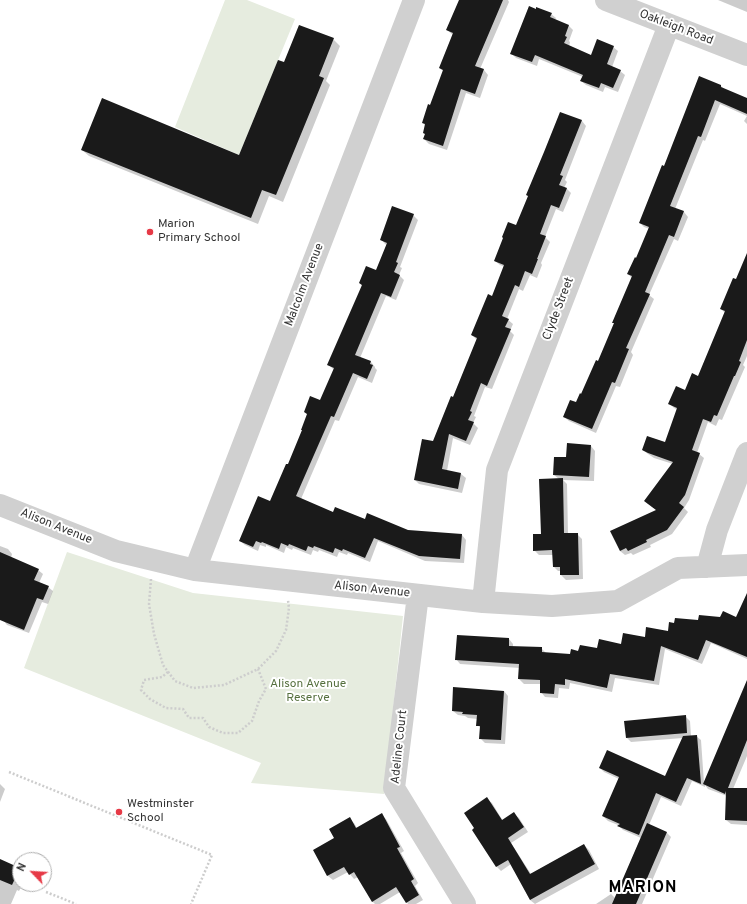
<!DOCTYPE html>
<style>
body{margin:0}
#map{position:relative;width:747px;height:904px;overflow:hidden;background:#fff;font-family:Overpass,sans-serif}
canvas{display:block}
.north{position:absolute;left:12px;top:852px;width:40px;height:40px;box-sizing:border-box;background:#fff;border:1px solid #adadad;border-radius:50%;rotate:295deg;font-size:11px;font-weight:700;line-height:16px;text-align:center;color:#333}
.north::after{content:'';display:block;margin:auto;width:14px;height:18px;background:#e63946;clip-path:polygon(50% 0,100% 100%,50% 72%,0 100%)}
</style>
<div id="map">
<canvas width="747" height="904"></canvas>
<div class="north">N</div>
</div>
<script>
const c = document.querySelector('canvas').getContext('2d');
c.lineJoin = 'round';
function fill(path, color) {
  c.fillStyle = color;
  c.fill(path, 'evenodd');
}
function toPath(rows) {
  const path = new Path2D();
  for (const r of rows) {
    path.moveTo(r[0], r[1]);
    for (let i = 2; i < r.length; i += 2) path.lineTo(r[i], r[i + 1]);
  }
  return path;
}
function trace(path, color, width, dash) {
  c.strokeStyle = color;
  c.lineWidth = width;
  c.lineCap = dash ? 'butt' : 'round';
  c.setLineDash(dash || []);
  c.stroke(path);
}
function write(font, color, halo, rows, align = 'center') {
  c.font = font + ' Overpass,sans-serif';
  c.lineWidth = 4;
  c.setLineDash([]);
  c.textBaseline = 'middle';
  c.strokeStyle = halo;
  c.fillStyle = color;
  for (const [text, x, y, turn = 0] of rows) {
    c.save();
    c.translate(x, y);
    c.rotate((+turn || 0) * Math.PI / 180);
    c.textAlign = isNaN(turn) ? turn : align;
    if (halo) c.strokeText(text, 0, 0);
    c.fillText(text, 0, 0);
    c.restore();
  }
}
fill(toPath([
 [225,0,247,0,295,19,239,155,175,127],
 [67,552,193,593,403,616,384,794,251,783,261,763,24,668]
]), '#e6ecdf');
fill(toPath([
 [460,0,508,0,509,2,480,69,484,70,488,75,480,98,466,93,447,150,429,144,424,139,426,126,423,123,444,72,440,68,453,35,447,30],
 [718,0,747,0,747,12],
 [551,14,556,18,555,20,569,26,573,30,569,41,570,42,569,47,592,56,613,47,618,51,612,67,620,71,625,75,618,92,605,87,603,92,586,85,581,81,583,77,539,59,537,66,516,58,511,53],
 [333,39,340,46,326,81,330,85,283,202,269,196,258,224,89,156,82,150,240,156,284,63],
 [721,86,725,90,747,100,747,124,744,121,747,116,720,104,705,141,703,140,675,209,684,212,688,217,678,241,674,239,649,295,654,299,631,352,633,355,620,387,616,386,596,433,569,421,564,417,576,403,582,395,599,362,615,324,613,322,632,278,628,274,637,259,650,229,644,227,640,223,665,167],
 [561,113,582,121,586,126,565,180,567,182,564,188,567,189,571,193,563,212,556,209,545,237,550,242,541,263,542,265,537,278,530,275,523,291,519,289,507,319,513,324,510,331,514,335,492,389,485,387,474,416,476,417,473,423,478,428,470,445,453,438,447,471,461,474,466,478,462,493,419,484,415,480,434,442,453,398,477,340,472,335,493,297,505,267,500,265,495,261,517,227],
 [413,215,418,220,400,267,402,268,399,275,404,280,396,300,386,296,360,358,371,362,375,367,375,368,377,370,372,383,358,377,339,421,335,420,301,499,334,513,408,531,462,535,466,540,464,563,425,561,378,541,370,562,348,553,347,555,339,552,337,557,319,550,318,552,313,550,311,555,293,548,292,550,286,547,284,553,266,545,266,547,260,545,258,551,245,545,240,541,271,502,320,401,334,370,329,365,362,286,360,283,376,271,387,245,385,244,381,239],
 [747,266,747,356,743,365,745,367,722,420,719,419,716,426,708,422,697,453,699,454,704,458,689,500,684,508,688,512,672,534,650,545,651,547,633,555,631,553,625,555,620,551,612,531,657,511,673,464,654,458,648,454,643,450,665,444,678,410,674,408,670,404,686,391,699,377,725,313,721,309,736,280],
 [591,446,595,451,594,481,563,480,567,484,568,534,577,534,582,539,583,579,566,580,561,575,561,571,558,571,554,567,554,555,539,555,534,550,542,535,559,479,554,475,567,458],
 [0,546,8,549,12,554,11,558,38,570,43,574,39,583,48,587,53,591,48,604,42,602,29,633,7,625,3,620,0,577],
 [747,607,747,659,711,643,702,664,665,649,659,685,615,678,612,692,570,683,569,689,559,688,558,698,545,697,541,692,541,684,524,684,519,679,520,668,460,664,456,659,509,639,513,644,513,647,541,648,546,653,571,655,579,652,622,645,645,638,669,632,675,624,737,618],
 [504,691,508,696,505,744,485,743,480,738,481,728,477,725,478,719,468,718,465,716,458,715,453,711],
 [747,709,747,756,733,789,747,789,747,825,731,824,726,820,727,796,708,789,705,785,705,787,692,781,681,806,661,797,649,825,667,833,671,837,642,904,596,904,611,894,615,898,641,838,623,830,618,825,608,821,603,816,619,779,604,772,600,768,666,777,683,738,631,742,627,738,685,716,690,721,691,736,696,736,701,740,704,783],
 [0,784,5,789,0,802],
 [487,799,492,803,503,821,514,814,519,818,528,832,511,843,531,874,584,845,589,850,599,869,535,904,530,900,511,864,501,871,497,867],
 [381,815,386,819,404,851,401,853,418,883,415,886,423,900,416,904,408,904,400,892,380,904,375,904,372,901,358,877,354,879,348,872,333,880,328,876,314,850,336,838,349,819,354,823,357,828],
 [0,861,20,869,20,884,23,884,19,891,17,890,11,904,0,904]
]), '#0003');
fill(toPath([
 [459,0,503,0,475,66,484,69,475,94,461,89,443,146,423,139,425,134,423,133,425,124,422,123,428,104,430,105,443,70,439,68,453,33,446,30],
 [529,6,536,9,536,7,552,13,550,17,569,25,565,36,567,37,564,43,591,55,597,39,614,46,607,64,621,70,613,88,601,83,599,88,580,81,583,75,535,55,532,62,510,54],
 [299,25,334,38,319,76,324,78,276,195,262,190,251,218,81,150,102,98,239,155,278,60,284,62],
 [699,76,721,85,721,87,747,98,747,114,715,100,701,137,698,136,670,206,684,211,674,237,669,235,645,292,650,294,626,348,629,349,615,383,612,382,592,429,563,417,570,400,576,402,580,393,581,394,596,360,598,361,614,323,612,323,632,276,627,274,635,257,636,258,649,227,639,223,662,165,664,166],
 [560,112,582,120,560,175,563,176,559,185,567,188,559,208,551,205,540,234,546,236,537,259,538,259,532,274,525,271,519,287,515,285,502,316,509,319,505,327,511,329,487,386,481,383,470,411,472,412,468,420,474,422,466,441,449,434,442,469,461,473,458,489,414,480,422,439,433,441,451,396,453,397,477,338,471,335,488,294,492,296,504,265,494,261,503,238,502,237,508,222,516,225,528,196,526,195,544,152],
 [392,206,414,214,396,262,398,263,394,272,400,275,391,297,381,293,355,355,371,361,370,364,373,365,367,379,353,373,334,417,331,416,296,496,333,512,335,507,365,519,367,513,408,530,462,534,460,559,419,556,374,538,365,558,343,549,342,551,335,548,333,553,314,546,313,548,308,546,306,551,289,544,288,546,281,543,279,549,262,542,261,543,256,541,253,547,239,541,258,496,270,501,286,464,288,464,302,430,301,430,307,414,304,412,310,396,320,400,334,368,327,365,362,285,359,283,366,266,376,270,387,243,380,240],
 [747,253,747,340,739,361,741,362,735,376,734,376,717,416,714,415,711,422,703,419,692,450,700,453,685,495,679,503,684,507,667,530,646,540,647,542,628,551,626,548,620,551,610,531,656,510,644,501,673,462,648,453,642,450,647,436,665,442,677,408,668,404,676,386,685,390,692,373,698,376,725,311,720,309,733,278,736,279],
 [567,443,591,445,589,477,553,475,554,457,566,457],
 [563,478,564,533,578,533,579,575,560,575,560,567,553,567,552,550,533,551,533,534,541,534,539,479],
 [0,552,39,569,34,580,49,586,43,600,37,598,24,630,0,620],
 [747,593,747,657,706,640,698,660,661,646,654,681,610,674,607,688,565,679,565,685,555,684,554,694,540,693,540,680,518,679,519,664,455,660,457,635,509,638,509,646,542,647,542,652,570,654,571,649,578,651,580,645,597,648,599,639,621,644,623,633,645,637,646,627,668,631,669,622,674,623,675,618,698,620,699,615,720,617,723,611,736,617],
 [747,680,747,740,728,788,747,788,747,821,725,820,726,791,725,794,703,784],
 [453,687,504,691,501,740,479,739,480,726,476,726,477,715,462,714,463,712,452,711],
 [686,715,687,733,626,738,624,721],
 [697,735,701,784,687,778,676,802,656,793,639,835,617,826,620,824,602,816,619,777,599,768,607,750,665,776,683,736],
 [487,797,502,820,514,812,524,827,508,838,530,874,584,844,595,864,530,900,508,860,496,867,472,830,474,828,464,813],
 [382,813,400,847,397,848,414,879,411,881,419,895,406,903,396,887,372,902,354,872,349,875,344,867,327,876,313,850,334,838,329,829,350,817,356,828],
 [647,823,667,832,636,904,612,904],
 [0,859,20,868,12,885,0,880]
]), '#1a1a1a');
trace(toPath([
 [151,579,149,604,154,634,163,665,175,681,193,688,224,685,258,669,276,651,286,630,289,608,288,600],
 [168,672,162,677,144,680,141,690,150,699,166,708,183,709,189,718,203,718,209,727,223,733,238,733,252,721,259,701,266,689,258,669],
 [9,772,212,855,191,904],
 [46,892,76,904]
]), '#cdcdcd', 2.5, [2, 2]);
trace(toPath([
 [606,0,747,55],
 [0,505,116,551,195,570,483,602,552,606,618,601,678,568,747,565],
 [707,567,717,530,747,453],
 [195,570,414,0],
 [418,595,394,788,465,904],
 [483,602,497,470,669,25]
]), '#d0d0d0', 22);
for (const [x, y, r, color] of [
 [150,232,4,"#e63946"],
 [119,812,4,"#e63946"]
]) {
  const dot = new Path2D();
  dot.arc(x, y, r, 0, 2 * Math.PI);
  c.fillStyle = color;
  c.fill(dot);
  trace(dot, '#fff', 1.5);
}
write('12px', '#333', '#fff', [
 ["Oakleigh Road",676,28,21],
 ["Malcolm Avenue",305,285,-69],
 ["Clyde Street",559,309,-69],
 ["Alison Avenue",56,527,22],
 ["Alison Avenue",372,590,6],
 ["Adeline Court",400,747,-84]
]);
write('12px', '#333', '#fff', [
 ["Marion",158,225],
 ["Primary School",158,239],
 ["Westminster",127,805],
 ["School",127,819]
], 'left');
write('12px', '#56703f', '#fff', [
 ["Alison Avenue",308,685],
 ["Reserve",308,699]
]);
c.letterSpacing = '1px';
write('bold 16px', '#000', '#fff', [
 ["MARION",643,889]
]);
c.letterSpacing = '0px';
</script>
